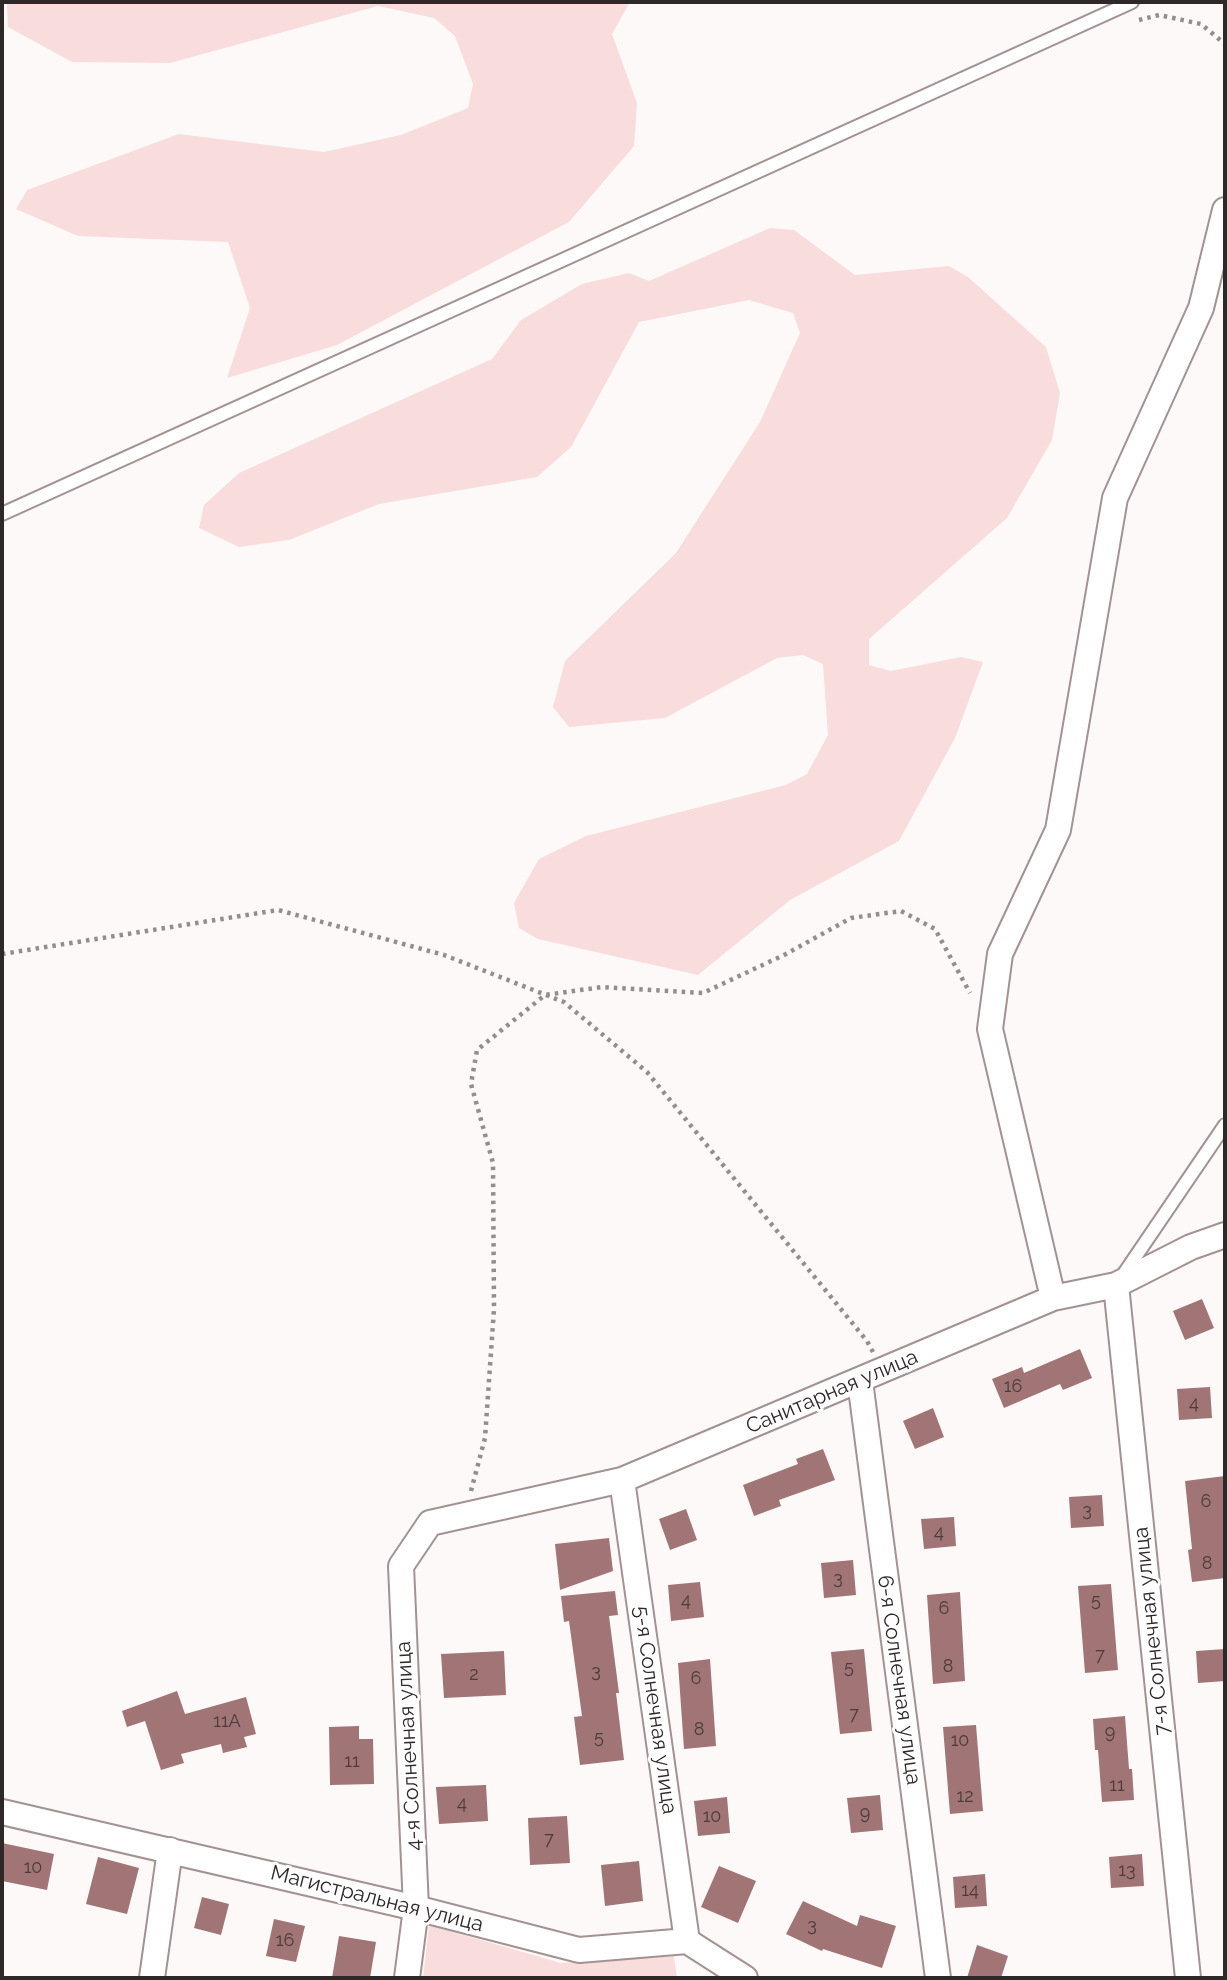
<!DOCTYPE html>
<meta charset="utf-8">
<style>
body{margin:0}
#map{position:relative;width:1227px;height:1980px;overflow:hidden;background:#fdf9f9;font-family:Raleway,sans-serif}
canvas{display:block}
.frame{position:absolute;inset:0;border:4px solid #2f2828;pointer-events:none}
</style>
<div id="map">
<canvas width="1227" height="1980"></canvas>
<div class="frame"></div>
</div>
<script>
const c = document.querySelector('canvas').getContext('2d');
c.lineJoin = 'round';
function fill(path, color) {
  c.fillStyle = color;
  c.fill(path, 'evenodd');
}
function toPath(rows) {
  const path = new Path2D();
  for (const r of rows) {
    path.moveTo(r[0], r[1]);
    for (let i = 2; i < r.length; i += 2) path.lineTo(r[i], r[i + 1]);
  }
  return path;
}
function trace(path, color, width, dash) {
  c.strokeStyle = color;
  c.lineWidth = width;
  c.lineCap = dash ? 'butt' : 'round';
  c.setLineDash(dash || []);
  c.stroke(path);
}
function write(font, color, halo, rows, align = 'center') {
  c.font = font + ' Raleway,sans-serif';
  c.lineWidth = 6;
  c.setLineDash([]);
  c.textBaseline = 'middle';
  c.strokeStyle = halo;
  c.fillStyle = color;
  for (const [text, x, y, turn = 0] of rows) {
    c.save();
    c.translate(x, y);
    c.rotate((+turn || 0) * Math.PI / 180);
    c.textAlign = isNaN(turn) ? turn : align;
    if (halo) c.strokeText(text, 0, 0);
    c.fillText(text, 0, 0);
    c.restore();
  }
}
fill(toPath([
 [7,2,630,2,612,34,637,103,634,146,569,222,337,345,227,378,250,308,228,242,78,236,16,209,27,190,179,134,324,152,401,135,468,108,473,84,455,36,434,18,378,6,170,63,72,62,8,27],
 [770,228,794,230,855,275,949,266,968,277,1046,347,1060,393,1052,440,1007,518,869,639,869,665,891,671,961,657,983,662,955,738,899,841,790,900,698,975,538,939,519,928,514,903,539,859,586,836,786,785,807,774,828,735,823,664,803,655,777,658,665,718,569,727,553,707,565,661,676,553,760,422,800,333,793,313,749,300,639,322,571,447,537,477,379,504,289,540,239,547,199,528,204,505,239,473,492,359,521,320,582,284,629,273,649,281],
 [429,1925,561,1963,674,1956,677,1978,423,1978]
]), '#f9dcdc');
fill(toPath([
 [1202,1299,1214,1328,1185,1340,1173,1311],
 [1080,1349,1092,1378,1063,1390,1060,1384,1004,1408,992,1379,1022,1367,1024,1373],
 [1210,1387,1212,1418,1179,1420,1177,1389],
 [933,1408,944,1437,915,1449,903,1421],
 [823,1449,835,1480,779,1500,781,1506,754,1516,743,1485,798,1464,796,1459],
 [1225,1476,1225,1578,1192,1582,1188,1550,1192,1549,1185,1481],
 [1102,1495,1104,1526,1071,1528,1069,1497],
 [686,1509,697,1540,670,1550,659,1519],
 [954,1517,956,1546,924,1549,921,1519],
 [609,1538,613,1571,560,1590,555,1544],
 [853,1560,856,1595,824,1598,821,1563],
 [700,1582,704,1617,671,1621,668,1585],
 [1111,1584,1118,1670,1085,1673,1078,1586],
 [615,1591,618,1615,609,1616,619,1693,616,1693,624,1760,580,1765,574,1717,582,1716,569,1621,564,1622,561,1596],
 [960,1592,965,1681,933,1684,927,1595],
 [864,1649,872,1731,840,1734,831,1652],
 [1225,1649,1225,1681,1198,1683,1196,1651],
 [504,1651,506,1695,444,1698,441,1654],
 [710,1659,716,1746,684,1749,678,1663],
 [177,1691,185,1714,246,1697,256,1734,244,1737,247,1747,223,1753,221,1744,181,1754,184,1763,161,1770,145,1721,127,1727,122,1711],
 [1125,1716,1129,1769,1132,1769,1134,1800,1102,1802,1098,1750,1095,1750,1093,1719],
 [976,1725,983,1811,950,1814,943,1727],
 [359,1726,359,1739,373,1739,374,1784,330,1785,329,1727],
 [486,1785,488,1821,439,1824,436,1787],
 [880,1795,883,1830,851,1833,847,1798],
 [727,1797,730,1833,698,1836,694,1801],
 [567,1816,570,1863,530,1865,528,1818],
 [2,1843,54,1854,47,1890,2,1881],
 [1142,1854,1144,1886,1111,1888,1109,1857],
 [98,1857,139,1868,127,1914,86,1904],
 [639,1861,643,1901,605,1906,601,1865],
 [719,1866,756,1881,738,1923,701,1907],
 [985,1874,987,1906,955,1908,953,1877],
 [202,1897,229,1904,221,1935,194,1928],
 [803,1901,857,1926,860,1915,896,1926,882,1968,823,1949,822,1951,786,1934],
 [274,1919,305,1926,296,1962,266,1956],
 [339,1936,376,1942,370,1978,332,1978],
 [977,1945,1008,1956,1001,1978,967,1978]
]), '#a17475');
const service = toPath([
 [2,514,1132,2],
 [1121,1278,1225,1125]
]);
const minor = toPath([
 [1116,1285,1188,1978],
 [1053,1298,990,1029,1000,954,1058,830,1115,498,1201,308,1225,210],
 [860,1381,938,1978],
 [622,1480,687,1941],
 [2,1812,416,1908,579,1950,687,1941,745,1978],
 [152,1978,170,1850],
 [407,1978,416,1908,401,1566,430,1523,622,1480,1053,1298,1116,1285,1191,1247,1225,1235]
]);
trace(service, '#a39292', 16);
trace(minor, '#a39292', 28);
trace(toPath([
 [1139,20,1159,15,1201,24,1225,44],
 [2,954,278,910,444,955,564,1002,647,1072,867,1341,873,1352],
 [471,1491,485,1438,494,1309,493,1163,471,1084,477,1050,545,995,602,987,703,993,786,954,851,918,901,911,935,929,970,993]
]), '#938e8e', 4.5, [3.5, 5]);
trace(service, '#fff', 12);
trace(minor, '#fff', 24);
write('18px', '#4c3b3b', null, [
 ["16",1013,1387],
 ["4",1194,1404],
 ["6",1206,1502],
 ["3",1087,1511],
 ["4",939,1533],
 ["8",1207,1564],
 ["3",838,1579],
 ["4",686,1601],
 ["5",1096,1601],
 ["6",944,1609],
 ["7",1100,1656],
 ["8",948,1667],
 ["5",849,1668],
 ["3",596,1672],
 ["2",474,1675],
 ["6",696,1679],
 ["7",854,1715],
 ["11А",227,1722],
 ["8",699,1730],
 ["9",1110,1733],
 ["5",599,1738],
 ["10",960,1741],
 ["11",352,1762],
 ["11",1117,1786],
 ["12",965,1797],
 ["4",462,1804],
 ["9",865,1814],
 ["10",712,1817],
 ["7",549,1840],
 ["10",33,1868],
 ["13",1127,1871],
 ["14",970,1891],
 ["3",812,1926],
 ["16",285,1941]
]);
write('21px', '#2f2828', '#fff', [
 ["Санитарная улица",832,1392,-23],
 ["7-я Солнечная улица",1152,1631,-96],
 ["6-я Солнечная улица",899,1680,82],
 ["5-я Солнечная улица",655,1710,82],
 ["4-я Солнечная улица",409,1746,-93],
 ["Магистральная улица",377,1899,14]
]);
</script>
